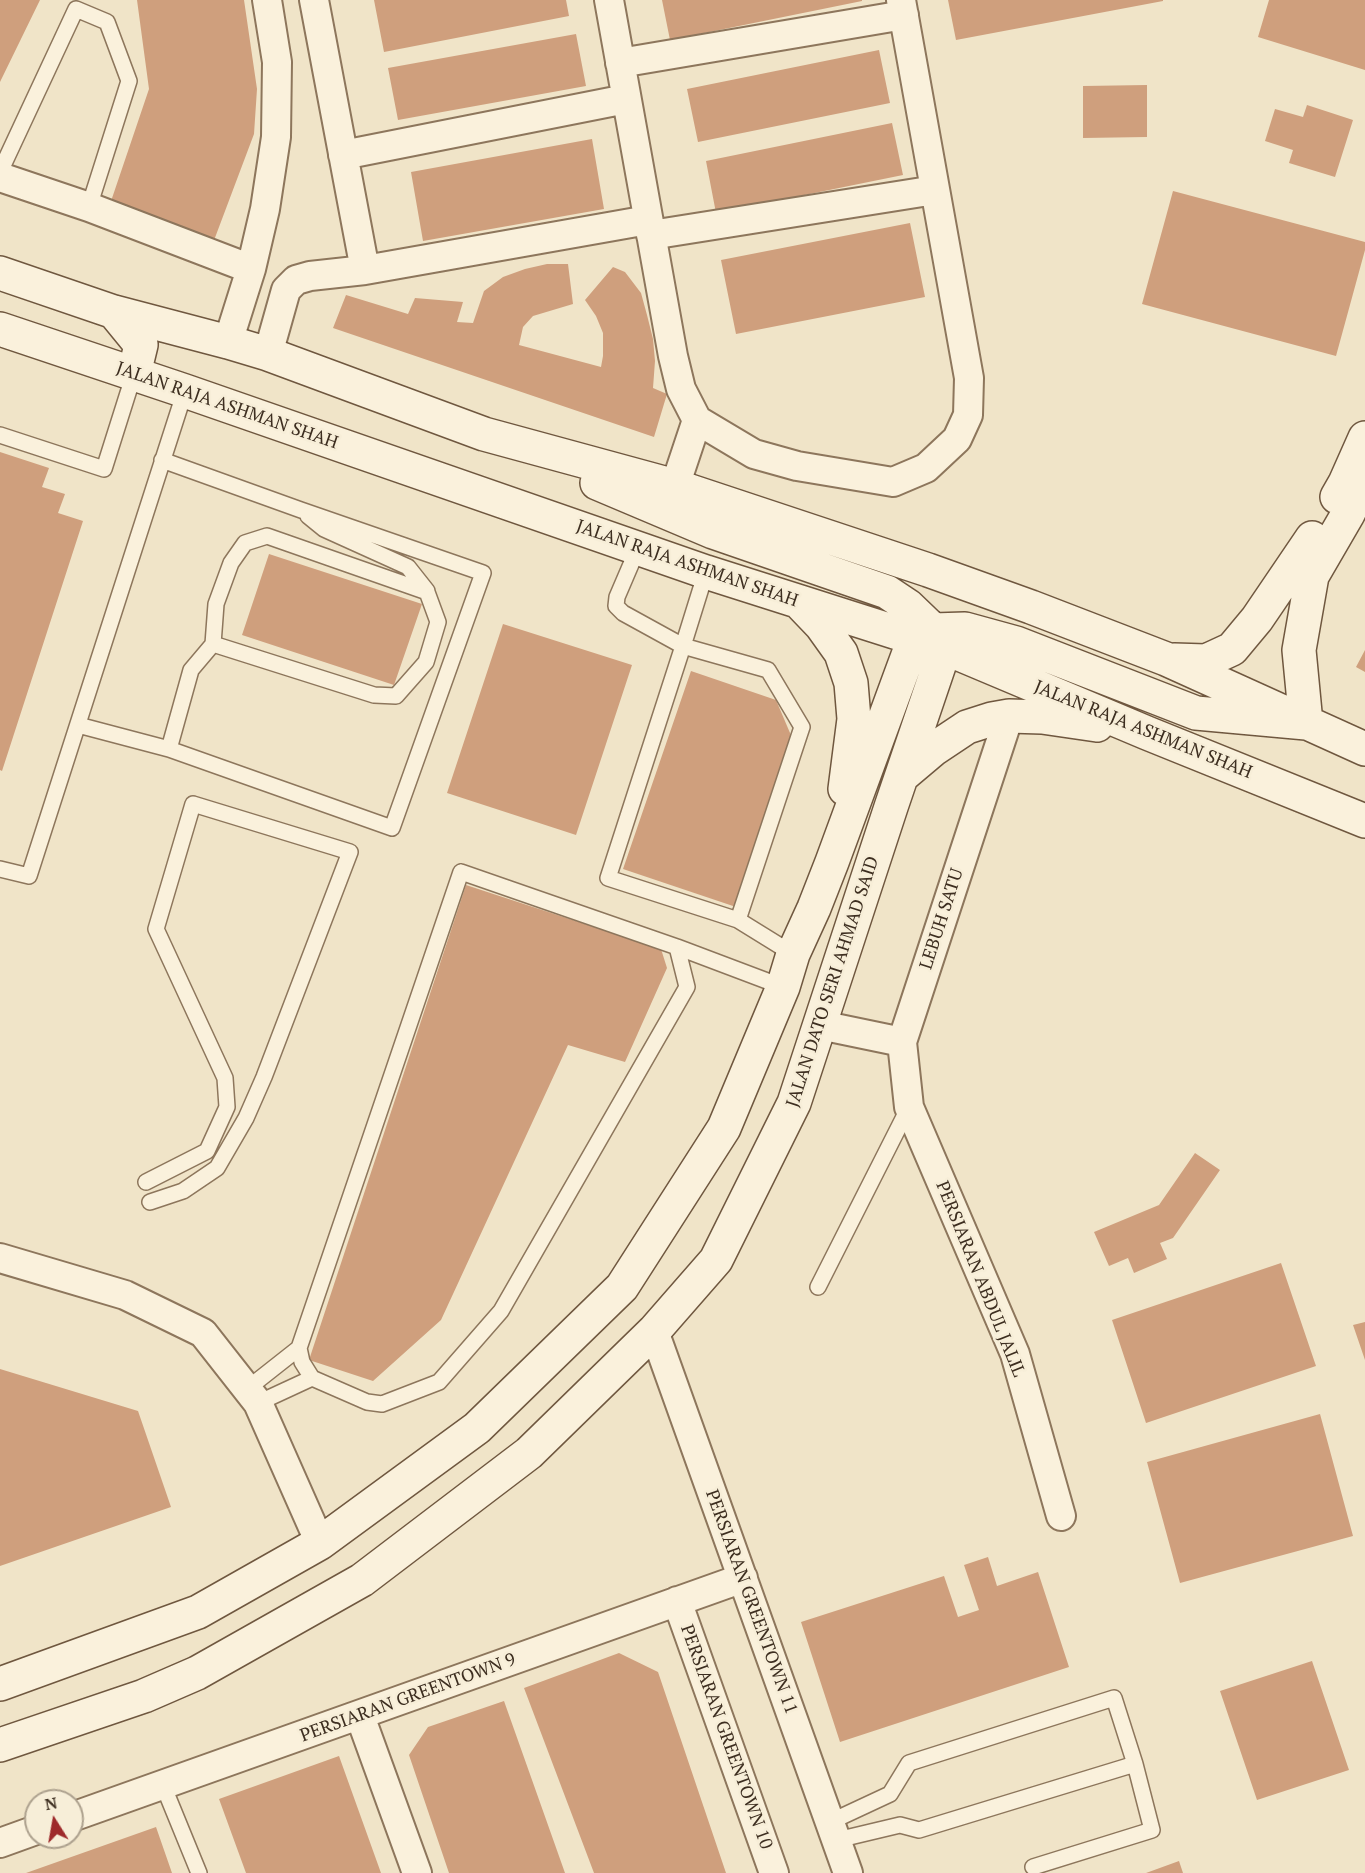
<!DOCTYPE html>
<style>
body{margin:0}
#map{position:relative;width:1365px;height:1873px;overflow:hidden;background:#f0e4c8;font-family:"PT Serif",serif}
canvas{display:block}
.north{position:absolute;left:24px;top:1789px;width:60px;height:60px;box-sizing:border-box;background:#f7eed8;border:2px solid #ada18e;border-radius:50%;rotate:349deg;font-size:16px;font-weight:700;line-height:24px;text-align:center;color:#3d2e20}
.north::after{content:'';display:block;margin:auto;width:21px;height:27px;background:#9e2a2b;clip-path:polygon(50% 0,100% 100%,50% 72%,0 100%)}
</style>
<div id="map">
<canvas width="1365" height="1873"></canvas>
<div class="north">N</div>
</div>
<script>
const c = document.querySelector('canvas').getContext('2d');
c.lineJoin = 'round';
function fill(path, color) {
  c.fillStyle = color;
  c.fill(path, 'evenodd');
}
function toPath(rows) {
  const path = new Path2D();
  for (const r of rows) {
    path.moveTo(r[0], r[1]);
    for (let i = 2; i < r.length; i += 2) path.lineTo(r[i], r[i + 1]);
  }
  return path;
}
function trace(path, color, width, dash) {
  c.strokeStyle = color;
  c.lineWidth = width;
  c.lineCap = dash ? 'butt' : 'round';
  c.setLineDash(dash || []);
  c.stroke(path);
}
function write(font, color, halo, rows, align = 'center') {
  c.font = font + ' "PT Serif",serif';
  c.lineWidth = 5;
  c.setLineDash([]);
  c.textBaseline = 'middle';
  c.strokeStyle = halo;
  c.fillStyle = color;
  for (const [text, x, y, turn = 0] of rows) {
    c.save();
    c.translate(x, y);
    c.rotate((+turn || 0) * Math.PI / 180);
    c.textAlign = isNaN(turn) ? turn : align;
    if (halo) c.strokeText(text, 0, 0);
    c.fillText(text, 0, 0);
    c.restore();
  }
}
fill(toPath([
 [0,0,40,0,0,82],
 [137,0,244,0,257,89,254,134,213,243,107,213,149,89],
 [374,0,566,0,569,16,384,52],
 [662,0,862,0,862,1,670,40],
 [948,0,1163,0,1163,1,956,40],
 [1269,0,1365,0,1365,70,1258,37],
 [576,34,586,86,398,120,388,68],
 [879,50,890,103,698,142,687,89],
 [1147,85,1147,137,1083,138,1083,86],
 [1307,105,1353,120,1335,177,1289,163,1293,150,1265,141,1275,109,1303,117],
 [892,123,903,175,716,213,706,161],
 [592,139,604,209,423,241,411,172],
 [1173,191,1365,242,1365,250,1336,356,1142,304],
 [910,223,925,297,736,334,721,260],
 [547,264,568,264,573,304,533,316,523,327,519,345,601,367,603,356,603,333,596,316,585,300,613,267,625,272,641,293,647,315,653,339,655,361,653,388,667,394,654,437,333,328,346,295,408,314,415,298,463,302,457,322,473,323,484,291,503,277,525,269],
 [0,452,49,468,42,487,65,494,58,513,83,521,2,771,0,770],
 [269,554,422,604,394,685,242,635],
 [503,624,632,665,576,835,447,793],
 [1365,650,1365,672,1356,667],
 [691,671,776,700,793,740,736,907,623,869],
 [466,885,661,949,667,968,625,1062,568,1045,441,1320,373,1381,309,1360],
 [1195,1153,1220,1170,1173,1238,1160,1243,1167,1259,1134,1273,1128,1258,1109,1266,1094,1232,1159,1205],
 [1281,1263,1316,1366,1146,1423,1112,1320],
 [1365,1322,1365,1360,1353,1325],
 [0,1369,138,1411,171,1507,0,1566],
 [1320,1414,1353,1536,1180,1583,1147,1462],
 [988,1557,997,1586,1038,1572,1069,1667,840,1742,801,1622,944,1576,958,1617,979,1610,964,1565],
 [619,1653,658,1672,726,1873,594,1873,524,1688],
 [1312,1661,1349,1770,1257,1800,1220,1691],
 [504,1701,565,1873,449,1873,409,1755,428,1727],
 [339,1756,381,1873,246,1873,219,1799],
 [156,1827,172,1873,26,1873],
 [1179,1861,1183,1873,1146,1873]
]), '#cf9f7d');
const lane = toPath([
 [0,172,76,9,107,22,129,81,89,207],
 [0,435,104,469,134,374],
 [308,516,324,529,408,567,427,591],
 [638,548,617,597,616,606,623,613,683,646,608,878,738,920],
 [706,572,683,646,768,670,802,727,738,920,793,954],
 [78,725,169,749,392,828,483,573,301,510,162,460],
 [169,749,191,670,213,644,216,604,231,563,245,543,267,536,427,592,438,622,426,662,396,696,374,695,213,644],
 [0,869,29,876,185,391],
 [461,872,677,947,687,987,501,1311,439,1382,382,1404,367,1402,312,1378,302,1362,299,1348,461,872],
 [677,947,783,987],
 [146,1182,207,1151,227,1107,225,1078,156,929,193,804,350,852,264,1077,246,1118,217,1168,183,1191,150,1202],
 [818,1287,909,1107],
 [247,1389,299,1348],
 [258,1403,312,1378],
 [163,1785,199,1873],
 [830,1822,890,1794,909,1763,1114,1698,1135,1764,919,1830,900,1825,837,1840],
 [1033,1867,1152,1830,1135,1764]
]);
const street = toPath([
 [314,0,365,270,648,220],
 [609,0,673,356,681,389,697,420,754,454,797,466,893,482,926,468,957,439,968,415,969,378,901,0],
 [620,63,904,15],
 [343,155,626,99],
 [0,177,89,207,251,269],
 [651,235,935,190],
 [228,342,251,269,265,209,276,137,277,62,267,0],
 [268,354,286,290,296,280,310,276,365,270],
 [675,486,697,420],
 [1009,716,902,1042,909,1107,1015,1354,1061,1516],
 [820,1025,902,1042],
 [0,1258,125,1295,203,1333,258,1403,320,1543],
 [654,1331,848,1873],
 [677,1601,774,1873],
 [360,1716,417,1873],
 [72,1817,743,1578],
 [0,1843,36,1830]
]);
const secondary = toPath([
 [0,273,114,312,228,342,268,354,484,434,675,486,928,570,1031,607,1166,659,1365,749],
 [114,312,141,345,134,374],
 [0,329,185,391,706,572,945,648,1147,733,1365,821],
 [597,483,713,532,887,592,908,606,933,630,944,646],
 [1337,497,1345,483,1365,438],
 [799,602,821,625,841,653,851,683,854,719,845,789],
 [919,637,933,630,965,629,1016,643,1196,713,1306,723,1299,650,1312,576,1348,514,1365,479],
 [1174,660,1206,661,1232,649,1257,619,1312,538],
 [902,776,934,749,967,727,992,719,1009,716,1042,717,1097,725],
 [0,1684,198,1612,320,1543,477,1428,622,1287,724,1128,783,987,793,954,814,908,832,862,914,639],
 [0,1745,144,1696,197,1673,362,1580,529,1453,654,1331,716,1260,794,1103,891,807,945,648]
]);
trace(lane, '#8d765c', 18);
trace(street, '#8d765c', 32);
trace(secondary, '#6f573f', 36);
trace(lane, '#faf1dc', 15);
trace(street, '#faf1dc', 28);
trace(secondary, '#faf1dc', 33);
write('18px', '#3d2e20', '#f7eed8', [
 ["JALAN RAJA ASHMAN SHAH",227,406,19],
 ["JALAN RAJA ASHMAN SHAH",687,564,19],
 ["JALAN RAJA ASHMAN SHAH",1143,730,22],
 ["LEBUH SATU",942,919,-72],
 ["JALAN DATO SERI AHMAD SAID",833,982,-72],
 ["PERSIARAN ABDUL JALIL",980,1279,68],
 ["PERSIARAN GREENTOWN 11",751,1602,70],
 ["PERSIARAN GREENTOWN 9",408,1698,-20],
 ["PERSIARAN GREENTOWN 10",726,1737,70]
]);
</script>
